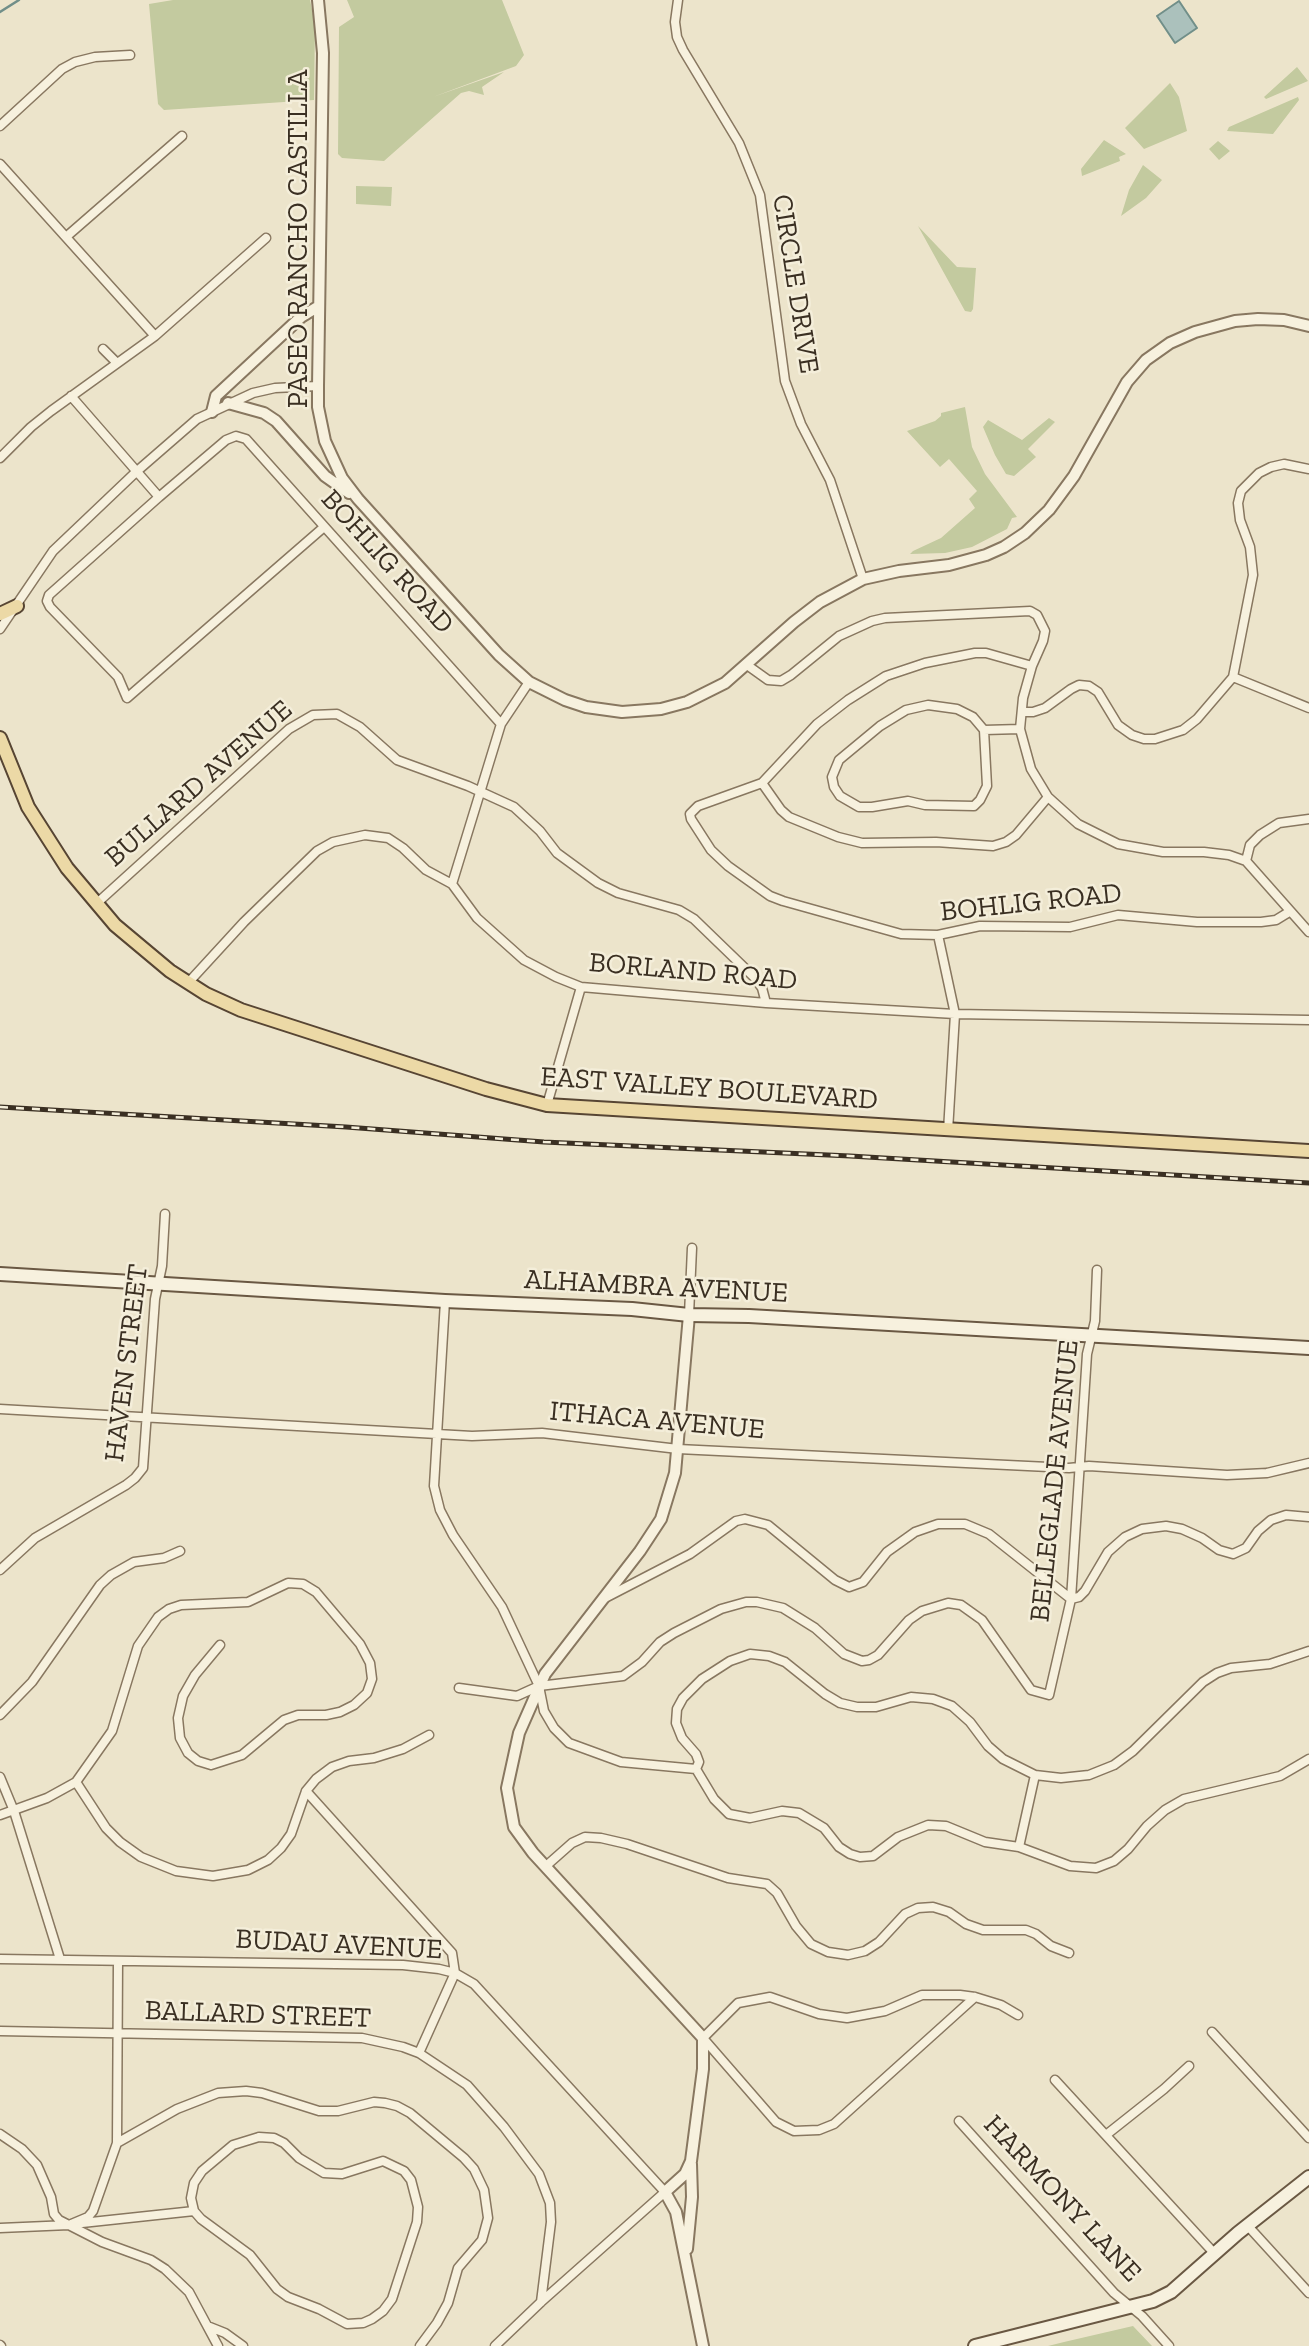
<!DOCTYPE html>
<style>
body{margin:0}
canvas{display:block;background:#ece4cb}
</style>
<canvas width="1309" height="2346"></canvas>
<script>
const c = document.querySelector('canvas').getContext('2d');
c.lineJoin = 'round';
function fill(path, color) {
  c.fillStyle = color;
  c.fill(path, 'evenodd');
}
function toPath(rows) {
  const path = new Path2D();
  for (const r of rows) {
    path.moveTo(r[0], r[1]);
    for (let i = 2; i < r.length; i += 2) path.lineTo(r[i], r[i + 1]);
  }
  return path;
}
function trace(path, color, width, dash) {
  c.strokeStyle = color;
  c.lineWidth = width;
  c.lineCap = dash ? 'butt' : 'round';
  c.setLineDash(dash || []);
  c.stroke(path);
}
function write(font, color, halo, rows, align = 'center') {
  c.font = font + ' "Zilla Slab",serif';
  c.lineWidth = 5;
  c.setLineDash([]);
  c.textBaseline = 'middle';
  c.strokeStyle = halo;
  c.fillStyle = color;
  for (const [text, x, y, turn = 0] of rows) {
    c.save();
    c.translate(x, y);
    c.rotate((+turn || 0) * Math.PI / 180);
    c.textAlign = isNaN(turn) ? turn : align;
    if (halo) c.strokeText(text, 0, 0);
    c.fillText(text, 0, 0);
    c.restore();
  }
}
fill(toPath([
 [173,0,310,0,315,24,314,100,164,110,158,104,149,4],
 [347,0,502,0,524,55,516,66,433,97,504,72,482,87,484,95,469,91,461,93,384,161,342,158,338,154,339,27,354,17],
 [1297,67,1308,81,1266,99,1264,97],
 [1170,83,1179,97,1187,131,1144,149,1125,128],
 [1298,97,1299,100,1273,134,1227,131,1229,127],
 [1104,140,1126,154,1119,157,1120,161,1082,176,1081,169],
 [1218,141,1230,151,1219,160,1209,149],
 [1143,165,1162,180,1146,198,1121,216,1129,190],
 [356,186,392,187,391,206,356,204],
 [918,226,957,267,976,268,973,309,971,312,965,311],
 [965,407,972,447,985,474,1017,517,1012,518,1007,529,972,547,945,553,910,554,913,551,941,538,975,508,969,499,977,491,949,459,940,467,907,431,935,421,941,416,941,413],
 [1049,418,1055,422,1028,449,1036,457,1014,476,1006,474,995,455,983,427,988,420,1022,440],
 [1133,2326,1152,2346,1048,2346,1064,2342]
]), '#c3ca9f');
const water = toPath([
 [1179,1,1197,28,1175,43,1157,16,1179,1]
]);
fill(water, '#abc1bc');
trace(water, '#718f89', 2);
trace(toPath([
 [0,12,19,0]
]), '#718f89', 2.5);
const minor = toPath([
 [678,0,675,22,677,37,683,50,739,143,760,195,785,381,801,424,830,480,863,579],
 [0,126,62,69,75,62,95,57,130,55],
 [0,164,155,336],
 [66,237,182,136],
 [103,349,116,362],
 [71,396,159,497],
 [0,458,31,427,51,411,155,336,266,238],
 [324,527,127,698,118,677,50,607,47,601,49,595,159,497,226,440,236,436,246,439,501,724],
 [0,629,53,551,136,472,197,419,253,393,275,388,318,386],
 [747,665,768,680,781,681,791,675,839,636,872,621,885,618,1030,611,1037,615,1045,631,1043,641,1032,666,1023,698,1020,729,1031,769,1048,797,1078,824,1118,844,1163,852,1204,852,1229,855,1246,861,1309,932],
 [1032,666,986,653,975,653,925,663,886,676,848,700,817,724,762,783,698,806,690,814,691,819,711,850,728,866,770,896,783,901,901,934,938,935,980,926,1070,927,1118,915,1197,922,1261,922,1276,920,1289,912],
 [1233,677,1253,575,1250,547,1240,520,1238,503,1241,491,1259,473,1271,467,1284,464,1309,469],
 [1022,712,1033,712,1045,708,1071,689,1079,685,1089,686,1098,692,1118,725,1132,735,1144,739,1155,739,1183,730,1197,719,1233,677,1309,708],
 [984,730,973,717,957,709,928,705,906,710,880,726,839,760,832,777,834,787,840,796,859,807,872,807,908,801,925,805,974,806,980,800,987,786,984,730,1020,729],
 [762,783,781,810,789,817,838,837,862,843,936,842,993,846,1006,842,1016,835,1048,797],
 [1246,861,1250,845,1260,835,1279,823,1309,819],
 [452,884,501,724,529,682],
 [96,904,289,729,313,715,337,714,360,727,397,760,468,786,514,807,540,831,557,853,598,883,618,893,679,910,694,919,755,978,762,988,766,1003],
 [938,935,955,1014,948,1131],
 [188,983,244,922,317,851,333,842,365,835,388,838,403,848,426,870,452,884,477,918,524,960,556,977,581,987,766,1003,955,1014,1309,1020],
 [547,1105,581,987],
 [445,1301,434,1486,440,1510,453,1535,502,1607,539,1686,544,1711,554,1728,569,1743,621,1762,696,1769,714,1799,729,1814,750,1818,782,1811,799,1813,824,1828,839,1847,850,1854,860,1857,873,1856,898,1837,928,1825,946,1826,985,1842,1019,1847,1070,1866,1096,1868,1114,1861,1128,1849,1147,1826,1165,1810,1184,1799,1280,1776,1309,1759],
 [689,1315,692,1248],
 [0,1409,472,1436,542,1433,678,1449,1069,1468,1089,1466,1227,1475,1267,1473,1309,1463],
 [0,1570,35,1538,126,1485,135,1478,143,1468,155,1299,162,1266,165,1214],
 [605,1598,690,1554,736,1521,745,1519,768,1525,835,1580,849,1587,863,1582,887,1552,915,1532,938,1524,965,1524,989,1534,1071,1599,1079,1597,1085,1591,1108,1552,1125,1537,1142,1529,1166,1526,1182,1529,1202,1538,1219,1550,1233,1554,1246,1548,1258,1531,1271,1520,1286,1515,1309,1517],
 [459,1688,517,1696,539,1686,623,1676,642,1662,660,1642,674,1633,721,1609,746,1602,757,1602,783,1608,815,1628,844,1654,862,1661,869,1660,878,1655,909,1620,922,1611,948,1603,961,1605,982,1620,1031,1690,1049,1695,1071,1599,1087,1354,1095,1321,1097,1270],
 [0,1715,32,1682,100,1585,111,1575,134,1562,164,1558,180,1551],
 [696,1769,699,1762,696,1754,682,1738,676,1723,677,1709,683,1698,702,1679,730,1661,750,1654,769,1656,785,1662,825,1694,840,1703,857,1707,876,1707,911,1697,933,1699,952,1706,970,1722,988,1746,1003,1759,1035,1775,1061,1778,1089,1775,1114,1765,1133,1751,1203,1682,1217,1673,1231,1668,1270,1664,1309,1651],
 [0,1777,14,1811,60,1959],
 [76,1782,106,1828,120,1842,141,1857,176,1871,213,1876,248,1870,268,1860,281,1848,291,1834,306,1791,316,1779,332,1767,349,1761,374,1758,403,1749,429,1735],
 [306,1791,452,1953,455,1973,419,2053],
 [0,1815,47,1798,76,1782,112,1731,138,1646,158,1617,169,1609,181,1605,248,1602,288,1583,303,1584,316,1592,360,1644,370,1663,372,1679,367,1693,354,1705,340,1712,326,1715,298,1715,284,1720,242,1755,211,1765,198,1761,188,1753,180,1738,178,1718,183,1696,195,1675,220,1645],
 [1019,1847,1035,1775],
 [546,1866,572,1843,585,1837,601,1838,627,1844,728,1878,767,1884,777,1893,796,1926,811,1944,828,1952,848,1955,865,1951,879,1942,905,1914,918,1908,933,1907,949,1912,966,1924,983,1930,1026,1930,1036,1934,1051,1946,1069,1953],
 [0,1959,403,1965,439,1969,455,1973,474,1984,665,2192,541,2302,495,2346],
 [975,1997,834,2124,819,2130,794,2131,776,2122,703,2038,738,2003,770,1997,819,2014,847,2018,885,2011,922,1995,960,1995,975,1997,1001,2005,1018,2015],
 [0,2031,362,2038,403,2047,419,2053,467,2085,504,2127,539,2174,550,2203,551,2222,541,2302],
 [1212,2032,1309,2138],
 [1055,2080,1214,2253],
 [959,2121,1114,2293,1142,2316,1169,2346],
 [0,2134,22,2149,37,2165,51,2197,54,2214,59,2220,102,2242,151,2260,165,2269,189,2292,218,2346],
 [1106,2135,1164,2089,1189,2066],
 [259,2137,274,2138,284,2143,299,2158,324,2173,342,2174,383,2161,404,2171,411,2180,418,2207,417,2222,392,2299,383,2311,372,2319,363,2323,347,2324,319,2309,288,2297,277,2289,250,2255,201,2219,194,2211,191,2198,194,2183,202,2171,233,2145,259,2137],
 [117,2143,177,2109,218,2093,246,2091,262,2093,319,2111,338,2111,374,2102,385,2103,397,2106,410,2113,464,2158,474,2169,484,2190,488,2218,482,2240,458,2268,448,2303,437,2323,420,2346],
 [82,2223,194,2211],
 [69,2225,88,2217,93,2211,117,2143,118,1961],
 [1247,2225,1309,2293],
 [0,2228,69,2225],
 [210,2327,225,2333,243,2346],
 [0,2345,1,2346]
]);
const tertiary = toPath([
 [318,0,323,53,318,386,318,407,325,441,342,478,358,499,499,655,529,682,565,700,586,707,622,712,661,709,687,702,725,683,794,622,820,602,863,579,899,571,949,565,986,555,1004,547,1025,533,1049,510,1074,476,1127,382,1146,360,1170,343,1195,332,1235,321,1258,319,1284,320,1309,326],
 [228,403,264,413,276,421,325,476,349,493],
 [212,412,216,396,301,317,319,306],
 [689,1315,675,1473,661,1519,640,1551,545,1674,519,1733,507,1788,514,1827,533,1853,703,2038,703,2069,691,2161,685,2174,665,2192,676,2212,703,2346],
 [687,2249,692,2197,691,2164]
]);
const secondary = toPath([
 [0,1274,445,1301,632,1309,689,1315,749,1316,1309,1348],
 [975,2346,1153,2301,1171,2292,1238,2233,1309,2177]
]);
const primary = toPath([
 [0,614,17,606],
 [0,738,28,807,67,868,115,925,170,971,206,994,241,1010,486,1089,547,1105,1309,1151]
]);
trace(minor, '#887760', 11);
trace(tertiary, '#887760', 14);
trace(secondary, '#6a5843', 16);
trace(primary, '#574533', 16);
trace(minor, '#f7f1de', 8);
trace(tertiary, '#f7f1de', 10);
trace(secondary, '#f7f1de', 12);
trace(primary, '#ecd9a6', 12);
const rail = toPath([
 [0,1107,346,1127,544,1142,850,1156,1309,1183]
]);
trace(rail, '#3a2f22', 5);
trace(rail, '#f4eeda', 2.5, [8]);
write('28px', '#3a2f22', '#f4eeda', [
 ["PASEO RANCHO CASTILLA",299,239,-90],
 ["CIRCLE DRIVE",795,284,81],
 ["BOHLIG ROAD",387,562,48],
 ["BULLARD AVENUE",199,784,-41],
 ["BOHLIG ROAD",1031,903,-6],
 ["BORLAND ROAD",693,972,5],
 ["EAST VALLEY BOULEVARD",709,1089,4],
 ["ALHAMBRA AVENUE",656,1287,3],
 ["HAVEN STREET",127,1363,-83],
 ["ITHACA AVENUE",657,1421,5],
 ["BELLEGLADE AVENUE",1055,1481,-84],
 ["BUDAU AVENUE",339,1945,3],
 ["BALLARD STREET",258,2015,2],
 ["HARMONY LANE",1062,2199,47]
]);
</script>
